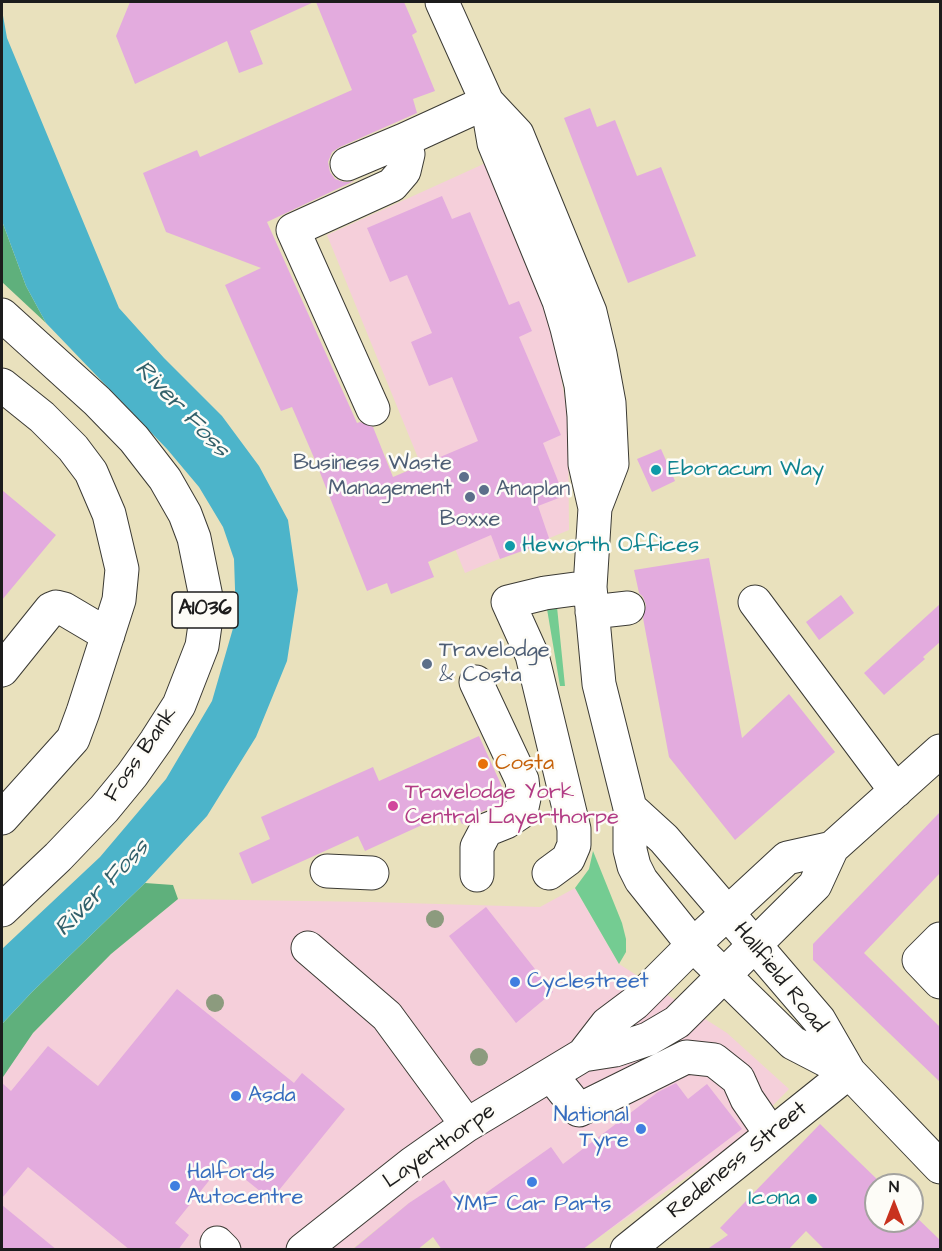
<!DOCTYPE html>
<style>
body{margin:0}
#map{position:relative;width:942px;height:1251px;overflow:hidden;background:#e9e1bd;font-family:"Architects Daughter",sans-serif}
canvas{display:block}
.frame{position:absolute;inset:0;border:3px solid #1c1c1c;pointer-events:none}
.north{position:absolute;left:864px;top:1173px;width:60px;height:60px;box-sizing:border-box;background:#fdfcf7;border:2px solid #a3a29f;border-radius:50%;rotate:0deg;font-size:16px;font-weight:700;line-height:24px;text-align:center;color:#1c1c1c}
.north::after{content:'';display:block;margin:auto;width:21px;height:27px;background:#c8321e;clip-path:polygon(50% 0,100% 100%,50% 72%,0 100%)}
</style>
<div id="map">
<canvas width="942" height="1251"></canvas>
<div class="frame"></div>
<div class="north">N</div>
</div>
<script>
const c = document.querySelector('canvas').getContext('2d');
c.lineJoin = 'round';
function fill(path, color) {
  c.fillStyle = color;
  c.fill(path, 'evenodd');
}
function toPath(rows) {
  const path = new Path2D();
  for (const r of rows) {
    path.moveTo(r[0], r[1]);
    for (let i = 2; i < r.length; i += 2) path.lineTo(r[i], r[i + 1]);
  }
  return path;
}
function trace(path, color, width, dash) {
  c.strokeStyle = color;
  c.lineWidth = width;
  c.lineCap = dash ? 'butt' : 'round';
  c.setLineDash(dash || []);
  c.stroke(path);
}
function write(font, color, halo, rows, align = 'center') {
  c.font = font + ' "Architects Daughter",sans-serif';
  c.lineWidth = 5;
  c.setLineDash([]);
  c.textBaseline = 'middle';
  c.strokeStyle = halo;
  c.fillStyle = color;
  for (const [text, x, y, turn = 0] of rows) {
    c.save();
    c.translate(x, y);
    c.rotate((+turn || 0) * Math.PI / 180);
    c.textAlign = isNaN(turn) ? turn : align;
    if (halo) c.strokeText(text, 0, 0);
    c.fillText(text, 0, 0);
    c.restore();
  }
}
fill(toPath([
 [488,162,547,295,568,417,569,530,465,573,327,235],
 [575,888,619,964,727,1033,789,1089,734,1145,581,1249,409,1203,352,1249,2,1250,2,1076,3,1076,33,1033,111,954,178,899,371,902,540,907]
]), '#f5cfda');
fill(toPath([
 [557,607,565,686,560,686,547,609],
 [593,851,622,923,626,939,626,952,619,964,575,888,589,869]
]), '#74cc92');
fill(toPath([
 [2,221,26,286,46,323,2,282],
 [145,883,173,885,178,899,111,954,33,1033,3,1077,2,1024,32,992]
]), '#5fb07c');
fill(toPath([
 [2,10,7,38,119,308,164,358,222,416,259,466,288,520,298,590,287,661,256,737,207,816,145,883,32,992,2,1024,2,949,100,857,166,779,212,701,236,618,234,559,223,527,199,487,167,449,46,323,26,286,2,221]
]), '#4cb4ca');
fill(toPath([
 [130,2,314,2,250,31,263,64,239,73,227,41,135,84,116,36],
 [316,2,404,2,417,32,412,35,435,91,413,99,417,113,340,147,332,152,328,162,330,172,335,179,344,182,354,181,267,222,357,423,360,422,373,427,393,477,478,441,452,377,429,386,411,342,432,333,407,275,390,282,367,228,442,196,452,219,470,212,509,305,519,301,532,331,519,337,561,435,543,443,564,496,538,506,550,541,500,559,491,535,428,562,434,577,391,594,387,583,367,591,315,460,292,407,281,411,225,285,261,268,166,232,143,173,197,150,200,157,352,90],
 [590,108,597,127,615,120,637,176,661,167,696,256,628,283,564,118],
 [661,449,675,481,652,492,637,459],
 [2,490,56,535,2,600],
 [709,558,742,738,789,694,835,752,735,840,669,757,643,618,646,605,643,597,639,593,634,570],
 [841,595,854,613,819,640,806,622],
 [940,604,940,642,923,657,925,659,884,695,864,673],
 [479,736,504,791,504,801,497,805,479,813,471,820,462,824,455,810,365,851,358,836,252,884,239,853,270,839,261,817,373,767,379,781],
 [940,812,940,873,864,953,940,1027,940,1082,813,960,813,944],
 [486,907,553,992,516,1023,449,936],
 [177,989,294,1083,302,1073,345,1109,271,1200,224,1162,175,1223,189,1235,178,1250,130,1250,28,1167,2,1198,2,1083,11,1091,48,1046,98,1086],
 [676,1083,688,1099,707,1084,742,1129,582,1250,442,1250,433,1237,417,1250,352,1250,409,1203,444,1180,463,1209,551,1147,563,1164,658,1092],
 [820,1124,883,1185,876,1185,876,1221,912,1221,912,1213,940,1240,940,1250,825,1250,806,1231,788,1250,706,1250,728,1235,720,1228],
 [2,1205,57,1250,2,1250]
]), '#e3abde');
const minor = toPath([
 [442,2,487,102,494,143,559,301,567,328,581,385,584,416,585,464,595,508],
 [487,102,517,134,590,312,600,354,609,403,612,464,595,508,590,587,599,684,630,808,630,850,634,866,641,880,693,945,793,1043,849,1072],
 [347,164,404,140],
 [2,385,42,417,73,448,91,472,109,514,122,569,119,600,83,712,73,739,2,818],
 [373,409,293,230,392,185,404,171,408,154,404,140,487,102],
 [755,602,896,791],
 [592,612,628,608],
 [2,670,51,609,56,607,64,609,108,635],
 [476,682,522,780,524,798,521,812,506,822,486,830,477,847,477,875],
 [630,808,664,839,819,1020,849,1072,940,1167],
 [327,871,372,873],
 [549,873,568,859,574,845,574,829,532,655,508,602,545,593,590,587],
 [940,939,919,960,940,982],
 [308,948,387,1016,467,1125],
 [583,1055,615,1050,648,1039,677,1022,815,885,832,848,940,751],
 [551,1075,579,1110,686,1057,714,1060,738,1079,747,1099,771,1134],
 [217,1243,224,1250],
 [303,1250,413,1163,467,1125,583,1055,607,1024,635,1003,693,945,787,858,832,848],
 [627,1250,849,1072]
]);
const major = toPath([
 [2,315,97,401,134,439,165,479,185,514,194,538,206,597,205,625,202,646,179,705,156,741,132,775,104,809,58,857,2,910]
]);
trace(minor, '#3b3a34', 35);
trace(major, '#3b3a34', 35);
trace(minor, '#fff', 33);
trace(major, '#fff', 33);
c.fillStyle = '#8c9b7e';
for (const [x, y] of [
 [435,919],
 [215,1003],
 [479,1057]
]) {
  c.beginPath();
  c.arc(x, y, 9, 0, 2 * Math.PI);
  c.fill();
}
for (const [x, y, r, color] of [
 [656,470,6,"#0f9aa8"],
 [464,477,6,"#5c6f8a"],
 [484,490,6,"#5c6f8a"],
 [470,497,6,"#5c6f8a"],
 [510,546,6,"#0f9aa8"],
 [427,664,6,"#5c6f8a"],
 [483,764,6,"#e8710a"],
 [393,806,6,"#d1479c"],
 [515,982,6,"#3f7fe0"],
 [236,1096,6,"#3f7fe0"],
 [641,1129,6,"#3f7fe0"],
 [532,1182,6,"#3f7fe0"],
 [175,1186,6,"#3f7fe0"],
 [812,1199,6,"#0f9aa8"]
]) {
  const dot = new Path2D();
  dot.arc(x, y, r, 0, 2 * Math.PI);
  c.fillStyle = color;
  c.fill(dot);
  trace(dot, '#fdfcf7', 2);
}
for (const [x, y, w] of [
 [205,610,66]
]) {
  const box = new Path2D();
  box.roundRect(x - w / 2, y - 18, w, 36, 4.5);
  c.fillStyle = '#fdfcf7';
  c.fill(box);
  trace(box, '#1c1c1c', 1.5);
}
write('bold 21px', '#1c1c1c', null, [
 ["A1036",205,610]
]);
write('22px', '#4e5e75', '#fdfcf7', [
 ["Business Waste",452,464,"right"],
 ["Management",452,489,"right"],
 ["Anaplan",496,490],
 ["Boxxe",470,520,"center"],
 ["Travelodge",439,651],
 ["& Costa",439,676]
], 'left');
write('22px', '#0d838f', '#fdfcf7', [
 ["Eboracum Way",668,470],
 ["Heworth Offices",522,546],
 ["Icona",800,1199,"right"]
], 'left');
write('22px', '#1c1c1c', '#fdfcf7', [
 ["Foss Bank",142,755,-55],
 ["Hallfield Road",779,978,51],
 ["Layerthorpe",440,1147,-35],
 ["Redeness Street",738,1161,-39]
]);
write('22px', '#c56008', '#fdfcf7', [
 ["Costa",495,764]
], 'left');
write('22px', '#b23c85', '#fdfcf7', [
 ["Travelodge York",405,793],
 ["Central Layerthorpe",405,818]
], 'left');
write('22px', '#366cbe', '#fdfcf7', [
 ["Cyclestreet",527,982],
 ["Asda",248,1096],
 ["National",629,1116,"right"],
 ["Tyre",629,1141,"right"],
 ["Halfords",187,1173],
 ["Autocentre",187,1198],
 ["YMF Car Parts",532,1205,"center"]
], 'left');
write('italic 24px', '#32606a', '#fdfcf7', [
 ["River Foss",181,410,46],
 ["River Foss",103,889,-46]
]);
</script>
